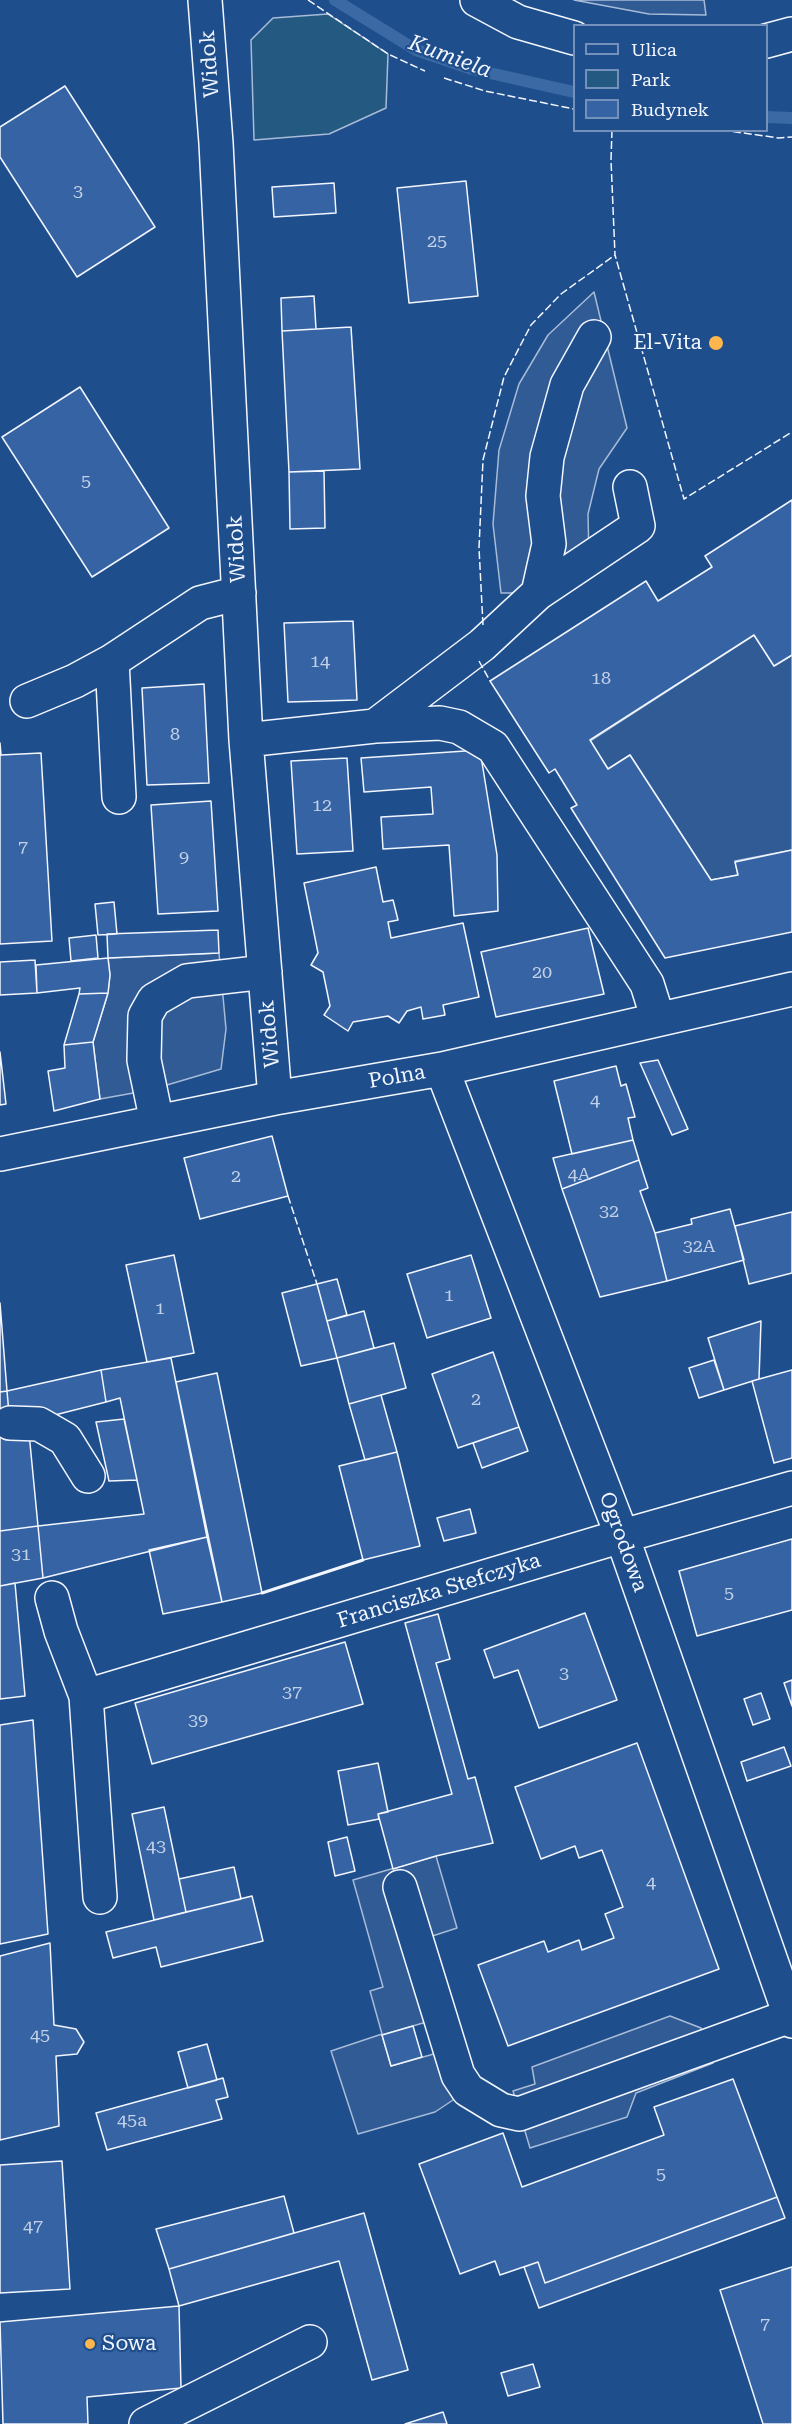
<!DOCTYPE html>
<style>
body{margin:0}
#map{position:relative;width:792px;height:2424px;overflow:hidden;background:#1f4e8c;font-family:"Roboto Serif",serif}
canvas{display:block}
.legend{position:absolute;left:573px;top:24px;width:195px;height:108px;box-sizing:border-box;background:#1f4e8c;border:2px solid #7391ba;margin:0;padding:8px 10px;list-style:none;font-size:18px;color:#f2f6ff}
.legend li{display:flex;align-items:center;gap:12px;height:30px}
.legend b{width:30px;border:2px solid #7391ba}
</style>
<div id="map">
<canvas width="792" height="2424"></canvas>
<ul class="legend">
<li><b style="height:8px;background:#1f4e8c"></b>Ulica</li>
<li><b style="height:16px;background:#245a82"></b>Park</li>
<li><b style="height:16px;background:#3563a3"></b>Budynek</li>
</ul>
</div>
<script>
const c = document.querySelector('canvas').getContext('2d');
c.lineJoin = 'round';
function fill(path, color) {
  c.fillStyle = color;
  c.fill(path, 'evenodd');
}
function toPath(rows) {
  const path = new Path2D();
  for (const r of rows) {
    path.moveTo(r[0], r[1]);
    for (let i = 2; i < r.length; i += 2) path.lineTo(r[i], r[i + 1]);
  }
  return path;
}
function trace(path, color, width, dash) {
  c.strokeStyle = color;
  c.lineWidth = width;
  c.lineCap = dash ? 'butt' : 'round';
  c.setLineDash(dash || []);
  c.stroke(path);
}
function write(font, color, halo, rows, align = 'center') {
  c.font = font + ' "Roboto Serif",serif';
  c.lineWidth = 4.5;
  c.setLineDash([]);
  c.textBaseline = 'middle';
  c.strokeStyle = halo;
  c.fillStyle = color;
  for (const [text, x, y, turn = 0] of rows) {
    c.save();
    c.translate(x, y);
    c.rotate((+turn || 0) * Math.PI / 180);
    c.textAlign = isNaN(turn) ? turn : align;
    if (halo) c.strokeText(text, 0, 0);
    c.fillText(text, 0, 0);
    c.restore();
  }
}
const green = toPath([
 [328,14,388,54,386,108,329,134,254,140,251,40,273,18,328,14]
]);
fill(green, '#245a82');
trace(green, '#a8bbd7', 1.5);
const parking = toPath([
 [574,0,704,0,706,15,649,14,574,0],
 [594,292,627,428,599,469,588,514,589,559,538,593,501,593,493,524,499,450,519,384,548,335,594,292],
 [754,635,774,666,792,655,792,850,735,861,738,875,711,880,630,755,608,769,590,741,754,635],
 [219,953,226,1029,221,1069,150,1090,100,1099,93,1042,108,993,110,975,108,958,219,953],
 [436,1856,457,1928,417,1941,440,2018,382,2035,391,2066,448,2050,468,2090,435,2112,358,2134,331,2051,382,2034,370,1991,383,1987,353,1880,436,1856],
 [670,2016,701,2028,713,2063,636,2093,627,2117,530,2148,513,2091,535,2084,532,2067,670,2016]
]);
fill(parking, '#305b95');
trace(parking, '#a8bbd7', 1.5);
trace(toPath([
 [335,0,416,50,472,69,574,92],
 [766,117,792,118]
]), '#3b69a3', 12);
const building = toPath([
 [65,86,155,227,77,277,0,157,0,127,65,86],
 [466,181,478,296,409,303,397,188,466,181],
 [334,183,336,213,274,217,272,187,334,183],
 [314,296,316,329,282,331,281,298,314,296],
 [351,327,360,469,289,472,282,331,351,327],
 [80,387,169,528,92,577,2,437,80,387],
 [324,471,325,528,290,529,289,472,324,471],
 [792,500,792,655,774,666,754,635,590,740,608,769,630,755,711,880,738,875,735,862,792,850,792,932,665,958,571,808,577,805,555,769,549,773,490,681,646,581,658,601,712,567,705,556,792,500],
 [353,621,357,700,288,702,284,623,353,621],
 [204,684,209,783,147,785,142,688,204,684],
 [0,743,1,755,41,753,52,941,0,944,0,743],
 [480,750,497,855,498,911,454,916,449,845,383,849,381,817,433,814,431,787,364,792,361,758,480,750],
 [347,758,353,851,297,854,291,761,347,758],
 [211,801,218,911,158,914,151,805,211,801],
 [376,867,383,902,393,900,398,920,388,922,391,938,463,923,479,997,443,1005,445,1015,423,1019,421,1007,407,1011,399,1023,388,1016,353,1022,348,1031,324,1015,330,1006,323,972,311,965,318,953,304,883,376,867],
 [114,902,117,934,98,935,95,904,114,902],
 [588,928,604,994,496,1017,481,952,588,928],
 [218,930,219,953,108,958,107,934,218,930],
 [96,935,98,958,71,961,69,938,96,935],
 [108,958,110,975,108,993,79,994,80,988,37,993,36,965,108,958],
 [35,960,37,993,0,995,0,962,35,960],
 [108,993,93,1042,64,1045,79,994,108,993],
 [93,1042,100,1099,54,1111,48,1071,65,1068,64,1045,93,1042],
 [0,1052,6,1104,0,1105,0,1052],
 [658,1060,688,1129,672,1135,640,1063,658,1060],
 [616,1066,621,1086,626,1084,635,1117,628,1118,633,1140,572,1154,554,1081,616,1066],
 [272,1136,288,1196,200,1219,184,1158,272,1136],
 [633,1140,639,1160,562,1189,553,1158,633,1140],
 [639,1160,648,1188,640,1191,655,1233,667,1281,600,1297,562,1189,639,1160],
 [730,1209,744,1260,667,1281,655,1233,692,1224,691,1219,730,1209],
 [792,1212,792,1273,749,1284,735,1226,792,1212],
 [174,1255,194,1353,147,1362,126,1265,174,1255],
 [471,1255,491,1318,427,1338,407,1274,471,1255],
 [337,1279,347,1315,327,1321,317,1284,337,1279],
 [317,1284,337,1358,301,1366,282,1293,317,1284],
 [0,1303,7,1391,0,1392,0,1303],
 [364,1311,374,1348,337,1358,327,1321,364,1311],
 [761,1321,759,1379,724,1390,708,1338,761,1321],
 [394,1343,406,1388,349,1404,337,1358,394,1343],
 [493,1352,519,1427,458,1448,432,1374,493,1352],
 [171,1358,207,1537,43,1578,38,1526,144,1514,120,1398,106,1402,101,1370,171,1358],
 [714,1360,724,1390,699,1398,689,1368,714,1360],
 [101,1370,106,1402,43,1418,9,1413,7,1391,101,1370],
 [792,1370,792,1458,774,1463,752,1381,792,1370],
 [217,1373,262,1593,222,1602,176,1382,217,1373],
 [7,1391,11,1436,29,1433,38,1526,0,1531,0,1392,7,1391],
 [381,1395,397,1452,365,1460,349,1404,381,1395],
 [124,1419,137,1480,109,1481,96,1422,124,1419],
 [519,1427,528,1451,482,1468,473,1443,519,1427],
 [397,1452,420,1546,363,1560,339,1466,397,1452],
 [470,1509,476,1533,444,1541,437,1518,470,1509],
 [38,1526,43,1578,0,1586,0,1531,38,1526],
 [207,1537,222,1602,163,1614,149,1550,207,1537],
 [792,1539,792,1610,697,1636,679,1571,792,1539],
 [15,1583,25,1696,0,1699,0,1586,15,1583],
 [585,1613,617,1700,539,1728,518,1670,494,1678,484,1650,585,1613],
 [438,1614,450,1659,436,1663,468,1779,475,1777,493,1843,436,1856,393,1869,378,1814,452,1794,405,1623,438,1614],
 [345,1642,363,1704,152,1764,135,1703,345,1642],
 [792,1680,792,1706,784,1683,792,1680],
 [761,1693,770,1719,753,1725,744,1699,761,1693],
 [33,1720,48,1934,0,1944,0,1725,33,1720],
 [637,1743,719,1969,508,2046,478,1965,544,1941,548,1952,579,1940,582,1950,614,1938,605,1914,623,1907,602,1850,579,1858,575,1846,541,1859,515,1787,637,1743],
 [784,1747,791,1766,747,1781,741,1762,784,1747],
 [378,1763,388,1812,378,1814,379,1819,348,1825,338,1771,378,1763],
 [164,1807,186,1912,154,1920,132,1814,164,1807],
 [347,1837,355,1871,335,1876,328,1842,347,1837],
 [234,1867,241,1899,186,1912,179,1879,234,1867],
 [252,1896,263,1941,161,1967,156,1947,113,1958,106,1932,252,1896],
 [50,1943,54,2025,76,2029,84,2042,77,2054,56,2056,59,2126,0,2140,0,1956,50,1943],
 [413,2026,422,2057,391,2066,382,2035,413,2026],
 [207,2044,217,2080,188,2088,178,2052,207,2044],
 [223,2078,228,2097,216,2100,222,2119,107,2150,96,2113,223,2078],
 [733,2079,777,2197,545,2283,538,2262,500,2275,495,2261,460,2274,419,2164,503,2133,522,2187,664,2135,654,2107,733,2079],
 [62,2161,70,2289,0,2293,0,2165,62,2161],
 [284,2196,294,2233,169,2269,156,2229,284,2196],
 [777,2197,785,2218,539,2308,524,2267,538,2262,545,2283,777,2197],
 [364,2213,408,2370,372,2380,339,2261,179,2306,169,2269,364,2213],
 [792,2267,792,2424,763,2424,720,2290,792,2267],
 [179,2306,181,2388,87,2397,88,2424,3,2424,0,2322,179,2306],
 [533,2364,540,2387,508,2396,501,2373,533,2364],
 [443,2412,447,2424,405,2424,443,2412]
]);
fill(building, '#3563a3');
trace(building, '#f2f6ff', 1.5);
const minor = toPath([
 [205,0,216,143,246,740,275,1098],
 [477,0,518,22,574,38],
 [766,41,792,34],
 [538,593,638,526,630,487],
 [27,701,75,681,112,661],
 [375,726,440,723,459,727,493,747,647,984,658,1019],
 [246,740,375,726,482,645,538,593,549,544,543,496,547,457,567,385,594,337],
 [119,797,112,661,200,603,239,593],
 [442,1069,622,1536,792,2021],
 [157,1122,144,1060,145,1016,154,1000,187,981,265,972],
 [0,1154,275,1098,442,1069,792,989],
 [10,1423,39,1424,65,1439,88,1476],
 [52,1598,61,1631,86,1696,100,1897],
 [86,1696,605,1541,792,1488],
 [400,1887,458,2075,468,2090,501,2110,519,2114,790,2016],
 [146,2424,310,2342]
]);
trace(minor, '#f2f6ff', 36);
trace(minor, '#1f4e8c', 33);
trace(toPath([
 [308,0,388,54,425,71],
 [444,78,485,91,574,109],
 [612,130,611,160,615,255,684,499,792,432],
 [722,130,779,138,792,137],
 [483,625,479,548,483,460,504,377,531,325,561,294,615,255],
 [479,661,490,681],
 [288,1196,317,1284]
]), '#f2f6ff', 1.5, [8, 3]);
trace(toPath([
 [262,1593,363,1560]
]), '#f2f6ff', 3);
for (const [x, y, r, color] of [
 [716,343,8,"#ffb74d"],
 [90,2344,6,"#ffb74d"]
]) {
  const dot = new Path2D();
  dot.arc(x, y, r, 0, 2 * Math.PI);
  c.fillStyle = color;
  c.fill(dot);
  trace(dot, '#1f4e8c', 2);
}
write('18px', '#c3d1e8', null, [
 ["3",78,192],
 ["25",437,242],
 ["5",86,482],
 ["14",320,662],
 ["18",601,679],
 ["8",175,735],
 ["12",322,806],
 ["7",23,848],
 ["9",184,858],
 ["20",542,973],
 ["4",595,1101],
 ["4A",579,1175],
 ["2",236,1177],
 ["32",609,1212],
 ["32A",699,1247],
 ["1",449,1296],
 ["1",160,1309],
 ["2",476,1400],
 ["31",21,1555],
 ["5",729,1594],
 ["3",564,1674],
 ["37",292,1693],
 ["39",198,1721],
 ["43",156,1847],
 ["4",651,1883],
 ["45",40,2036],
 ["45a",132,2121],
 ["5",661,2175],
 ["47",33,2227],
 ["7",765,2325]
]);
write('21px', '#f2f6ff', '#1f4e8c', [
 ["Widok",210,64,-94],
 ["Widok",237,549,-93],
 ["Widok",270,1034,-95],
 ["Polna",397,1077,-10],
 ["Ogrodowa",623,1542,70],
 ["Franciszka Stefczyka",439,1591,-17]
]);
write('21px', '#f2f6ff', '#1f4e8c', [
 ["El-Vita",702,343],
 ["Sowa",102,2344,"left"]
], 'right');
write('italic 22px', '#f2f6ff', '#1f4e8c', [
 ["Kumiela",450,57,20]
]);
</script>
